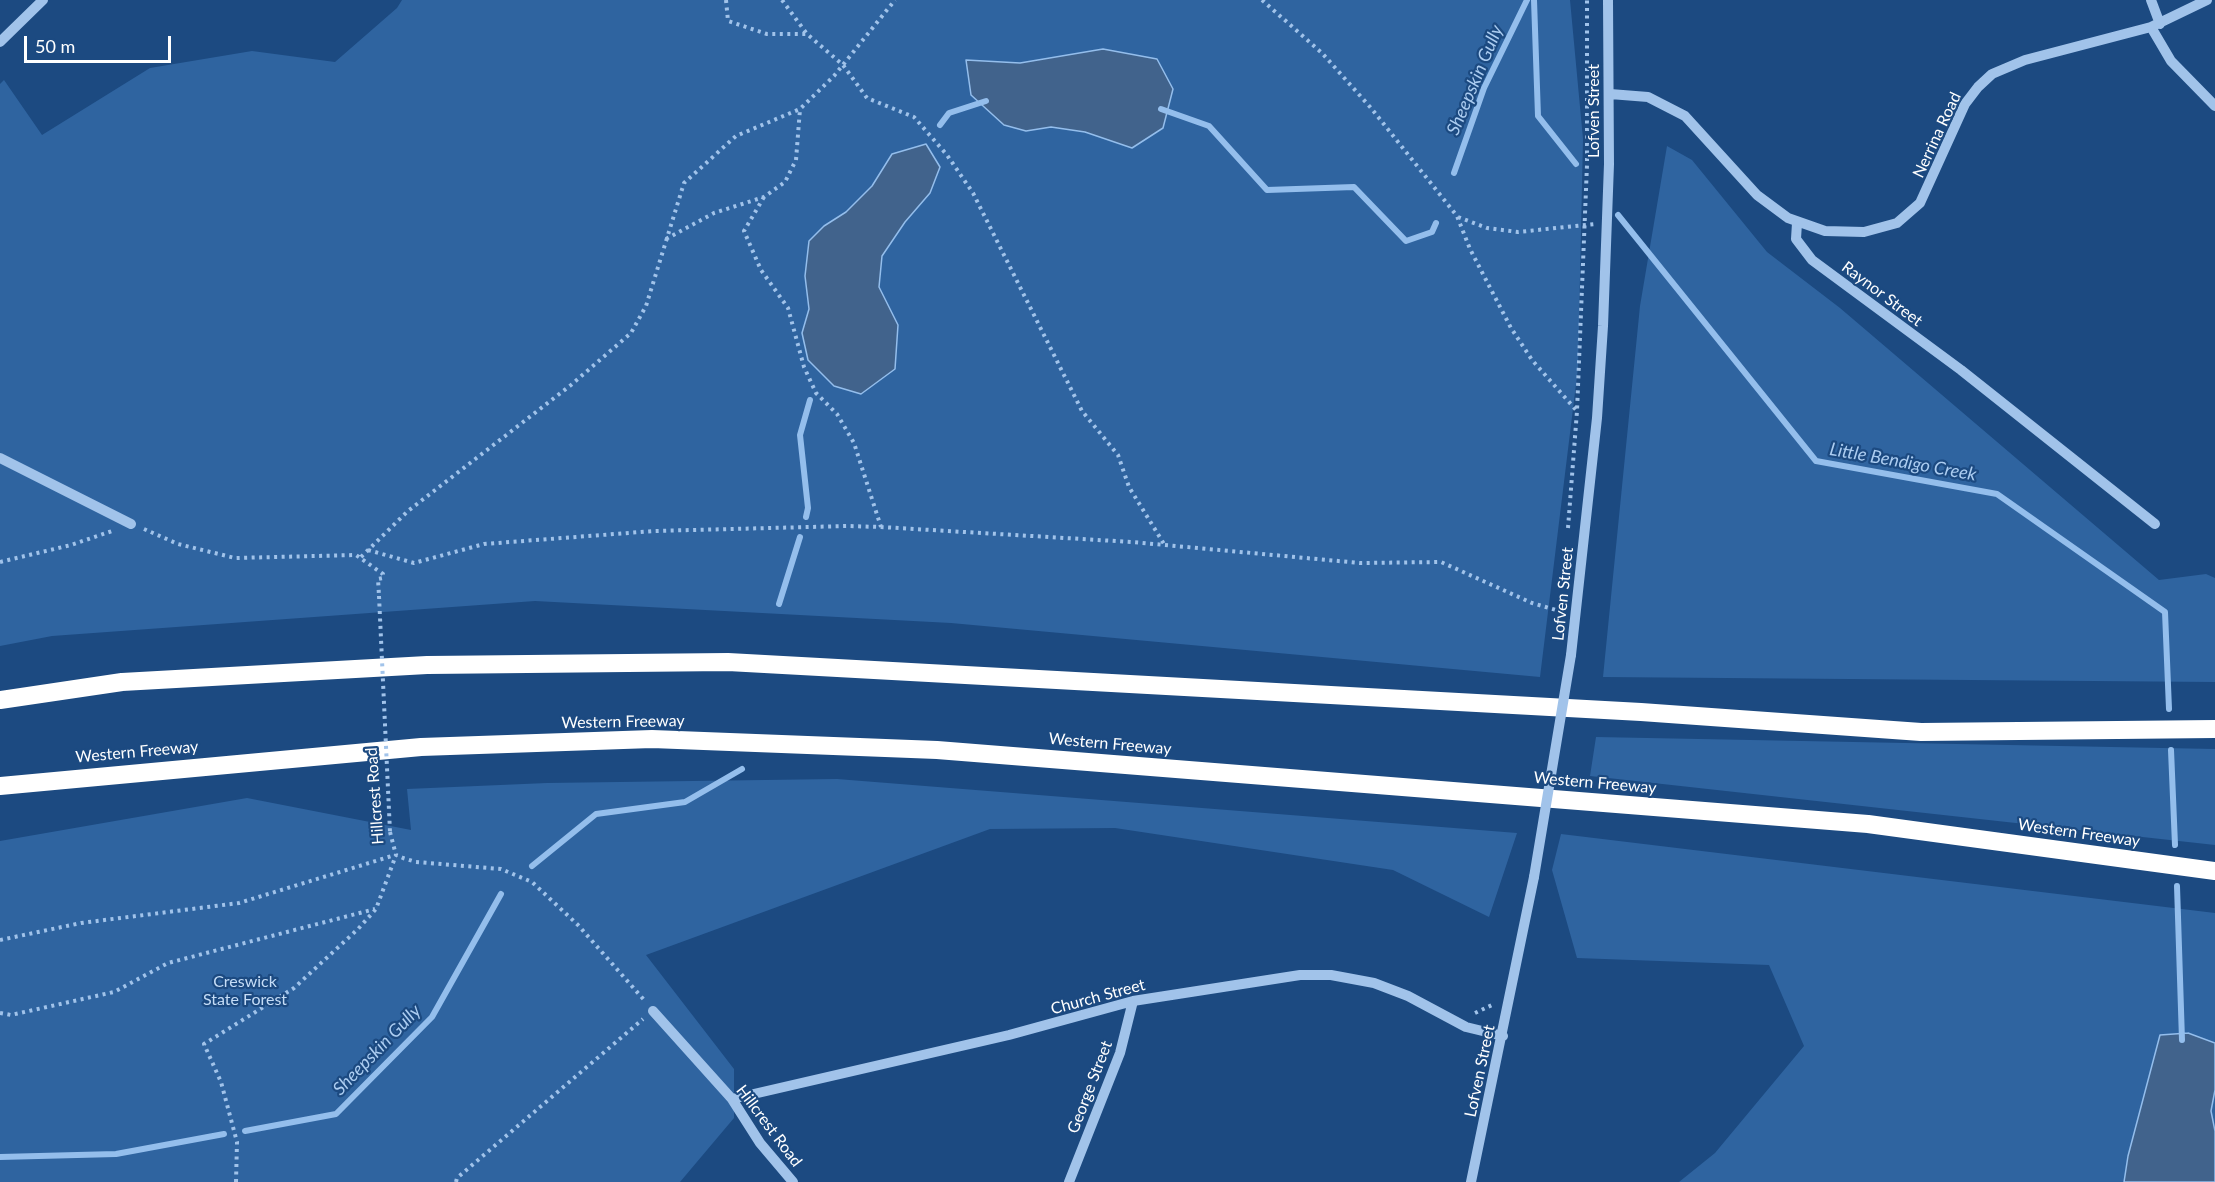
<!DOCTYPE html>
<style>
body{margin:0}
#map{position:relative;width:2215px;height:1182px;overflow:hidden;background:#1c4a81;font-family:Lato,sans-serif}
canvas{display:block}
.scale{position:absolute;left:24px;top:36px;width:147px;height:27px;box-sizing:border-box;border:3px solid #fff;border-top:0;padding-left:8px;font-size:18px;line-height:21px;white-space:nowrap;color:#fff;-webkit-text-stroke:4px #1c4a81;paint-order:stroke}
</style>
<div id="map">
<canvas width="2215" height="1182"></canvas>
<div class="scale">50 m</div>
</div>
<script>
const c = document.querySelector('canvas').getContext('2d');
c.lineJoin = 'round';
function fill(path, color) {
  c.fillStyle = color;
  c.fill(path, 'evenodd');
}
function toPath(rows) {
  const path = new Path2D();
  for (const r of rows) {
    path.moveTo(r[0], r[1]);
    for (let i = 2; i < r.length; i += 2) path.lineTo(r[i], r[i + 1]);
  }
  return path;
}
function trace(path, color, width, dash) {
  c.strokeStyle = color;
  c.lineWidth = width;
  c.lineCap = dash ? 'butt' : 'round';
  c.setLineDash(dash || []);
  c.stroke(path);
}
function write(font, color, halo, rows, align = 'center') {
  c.font = font + ' Lato,sans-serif';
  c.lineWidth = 4.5;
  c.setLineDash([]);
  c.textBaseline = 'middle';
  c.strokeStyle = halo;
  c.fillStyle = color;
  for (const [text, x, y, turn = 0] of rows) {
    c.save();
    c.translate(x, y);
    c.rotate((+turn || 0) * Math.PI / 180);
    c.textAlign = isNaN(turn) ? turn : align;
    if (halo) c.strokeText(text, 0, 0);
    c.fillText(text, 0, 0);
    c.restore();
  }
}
fill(toPath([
 [402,0,1570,0,1583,139,1578,368,1540,677,951,623,535,601,52,636,0,646,0,84,4,80,42,135,150,68,252,51,335,62,397,8],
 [1667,146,1692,160,1767,252,1840,308,2159,580,2206,574,2215,578,2215,682,1603,677,1640,306],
 [1596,737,2215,749,2215,845,1590,776],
 [837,779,1517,833,1489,917,1393,870,1115,828,990,829,646,955,734,1069,734,1118,680,1182,0,1182,0,841,247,798,411,830,407,789,547,783],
 [1561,834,2215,913,2215,1182,1679,1182,1715,1153,1804,1046,1769,965,1577,958,1552,870]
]), '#2f64a0');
const water = toPath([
 [1103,49,1157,59,1173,89,1163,128,1132,148,1085,132,1051,127,1026,131,1004,125,971,95,966,60,1020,63,1103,49],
 [926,144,940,167,930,193,905,222,882,256,879,287,898,325,895,369,861,394,834,386,808,360,802,333,809,309,805,276,809,241,824,226,846,212,872,186,892,154,926,144],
 [2188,1033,2215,1043,2215,1090,2211,1111,2215,1131,2215,1182,2124,1182,2128,1156,2160,1035,2188,1033]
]);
fill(water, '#41638c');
trace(water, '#94beec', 1.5);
trace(toPath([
 [1534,0,1538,116,1576,164],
 [1161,109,1209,126,1267,190,1354,187,1406,241,1432,232,1436,223],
 [940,125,949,113,986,101],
 [1454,173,1484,88,1527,0],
 [1618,215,1816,461,1997,494,2165,612,2169,709],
 [806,517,808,508,800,435,810,400],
 [779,604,800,537],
 [2171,750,2175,845],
 [532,866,596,814,685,802,742,769],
 [2177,886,2182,1040],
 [245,1131,336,1114,432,1017,501,894],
 [0,1157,116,1154,224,1134]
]), '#94beec', 6);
trace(toPath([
 [726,0,728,21,767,34,806,34],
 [782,0,807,34,843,65,867,98,914,117,947,155,973,193,1082,411,1118,455,1129,487,1164,544],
 [1262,0,1322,53,1371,108,1457,216,1470,249,1511,328,1532,360,1576,410],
 [764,197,744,231,761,270,788,308,804,367,816,393,837,414,854,443,881,527],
 [1458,217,1487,228,1518,232,1595,224],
 [666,239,714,213,764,197,785,182,796,160,800,109],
 [1568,528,1577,411,1587,165,1587,0],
 [144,529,178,544,235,558,356,555,383,574,383,578,378,579,379,596],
 [368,550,414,563,484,544,654,531,847,526,881,527,1132,542,1360,563,1441,562,1532,603,1563,612],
 [361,557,408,511,571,385,631,333,646,306,684,183,736,136,800,109,834,76,895,0],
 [0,562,71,545,112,531],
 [390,832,396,855,403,858,416,862,501,869,532,882,578,925,645,1001],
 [0,940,81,923,239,903,395,855],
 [0,1013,11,1015,114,992,168,963,375,909],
 [1475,1013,1492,1005],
 [236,1182,237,1142,221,1082,204,1044,294,988,358,929,376,909,396,855],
 [456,1182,457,1178,643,1019]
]), '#a1c3ea', 4, [3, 4.5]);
trace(toPath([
 [2151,0,2160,24],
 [2151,27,2171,61,2215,106],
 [0,42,43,0],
 [1610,94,1648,97,1685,116,1757,195,1788,218,1825,231,1864,232,1897,223,1920,203,1965,104,1978,87,1992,74,2025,60,2151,27,2207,0],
 [1797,223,1796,239,1812,260,1961,370,2155,524],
 [0,458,131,524],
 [1571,655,1597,418,1603,326,1609,164,1608,0],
 [653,1011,732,1099,760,1143,793,1182],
 [732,1099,1009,1035,1133,1001,1300,975,1331,975,1374,983,1408,996,1466,1027,1503,1036],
 [1069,1182,1120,1053,1133,1001],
 [1471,1182,1534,877]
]), '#a1c3ea', 10);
trace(toPath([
 [0,700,122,682,427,665,728,662,1641,712,1921,732,2215,729],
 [0,786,421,747,652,739,937,750,1868,824,2215,871]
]), '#fff', 18);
trace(toPath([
 [379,596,390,832]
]), '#a1c3ea', 4, [3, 4.5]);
trace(toPath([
 [1534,877,1571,655]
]), '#a1c3ea', 10);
write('16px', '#fff', '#1c4a81', [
 ["Lofven Street",1594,111,-90],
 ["Nerrina Road",1937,135,-65],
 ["Raynor Street",1882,294,37],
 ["Lofven Street",1563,594,-84],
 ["Western Freeway",623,722,-1],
 ["Western Freeway",1110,744,5],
 ["Western Freeway",137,752,-5],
 ["Western Freeway",1595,783,5],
 ["Hillcrest Road",375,796,-94],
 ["Western Freeway",2079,833,8],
 ["Church Street",1098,997,-15],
 ["Lofven Street",1480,1071,-78],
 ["George Street",1090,1087,-69],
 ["Hillcrest Road",769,1126,53]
]);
write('16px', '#c5ddf7', '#1c4a81', [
 ["Creswick",245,982],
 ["State Forest",245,1000]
]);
write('italic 18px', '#accdf1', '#1c4a81', [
 ["Sheepskin Gully",1475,80,-67],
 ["Little Bendigo Creek",1903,462,10],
 ["Sheepskin Gully",377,1050,-46]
]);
</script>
